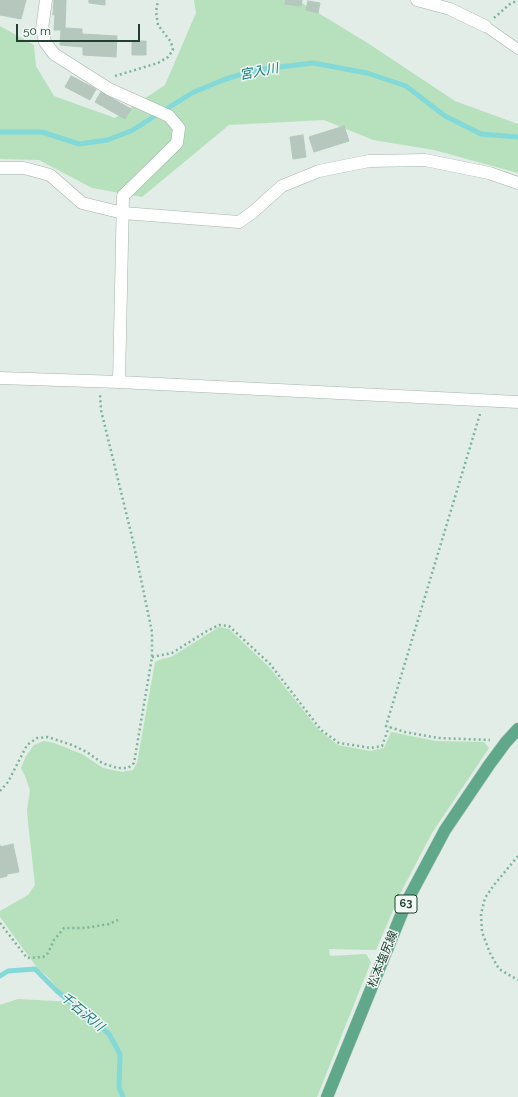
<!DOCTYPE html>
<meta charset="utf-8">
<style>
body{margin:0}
#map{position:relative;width:518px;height:1097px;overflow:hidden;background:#e1ede6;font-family:Raleway,sans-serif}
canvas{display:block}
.scale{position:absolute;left:16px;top:24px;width:124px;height:18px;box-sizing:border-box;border:2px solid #1f4032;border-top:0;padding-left:5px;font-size:12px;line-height:14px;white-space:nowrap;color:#1f4032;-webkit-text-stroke:3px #f2f9f4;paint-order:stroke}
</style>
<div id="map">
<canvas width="518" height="1097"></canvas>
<div class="scale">50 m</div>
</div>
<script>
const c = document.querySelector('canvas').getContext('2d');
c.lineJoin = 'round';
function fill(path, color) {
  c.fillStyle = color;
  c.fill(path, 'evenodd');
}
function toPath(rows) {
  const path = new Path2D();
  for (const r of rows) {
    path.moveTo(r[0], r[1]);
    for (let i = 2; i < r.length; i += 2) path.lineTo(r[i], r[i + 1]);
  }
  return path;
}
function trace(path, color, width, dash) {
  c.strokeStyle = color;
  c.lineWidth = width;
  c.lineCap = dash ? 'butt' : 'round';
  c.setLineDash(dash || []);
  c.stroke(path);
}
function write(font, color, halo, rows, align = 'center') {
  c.font = font + ' Raleway,"Noto Sans JP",sans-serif';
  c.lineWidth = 3;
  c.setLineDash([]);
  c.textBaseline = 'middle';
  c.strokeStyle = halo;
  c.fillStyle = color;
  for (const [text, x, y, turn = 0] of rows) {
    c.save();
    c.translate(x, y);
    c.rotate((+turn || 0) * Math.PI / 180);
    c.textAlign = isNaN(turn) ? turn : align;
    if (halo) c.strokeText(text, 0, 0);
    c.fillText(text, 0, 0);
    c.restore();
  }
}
fill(toPath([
 [194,0,297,0,366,42,455,101,518,124,518,173,434,150,373,140,324,120,229,125,142,197,92,188,39,160,0,159,0,26,34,45,36,66,54,96,115,118,165,85,196,13],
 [219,627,229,629,270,668,318,729,338,745,370,751,384,748,391,732,436,741,484,742,489,748,432,833,401,892,376,950,329,949,330,956,366,954,371,962,317,1097,0,1097,0,1005,18,999,73,1002,60,991,48,977,38,969,0,917,0,911,28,895,35,885,28,822,27,810,30,790,25,776,21,768,26,756,34,745,44,741,54,743,82,754,103,768,122,772,133,770,137,763,155,662,162,659,171,657]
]), '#b7e1bc');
trace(toPath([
 [0,132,42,132,79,144,107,140,131,131,192,93,223,80,255,70,313,63,367,73,406,86,445,116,481,134,518,137],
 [0,976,8,971,35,969,57,991,109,1034,120,1054,119,1087,123,1097]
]), '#82d9d8', 5);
const building = toPath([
 [0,0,26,0,21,19,0,15,0,0],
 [54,0,66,0,65,28,82,29,82,34,117,36,116,57,83,55,83,47,60,45,61,30,54,30,55,15,53,15,54,0],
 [89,0,105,0,105,5,89,3,89,0],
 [286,0,302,0,301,6,285,4,286,0],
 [308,1,320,3,318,13,306,10,308,1],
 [132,41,146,41,146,55,132,55,132,41],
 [71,76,96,89,90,100,65,87,71,76],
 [101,92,131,109,125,119,95,102,101,92],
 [344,126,349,141,314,152,309,137,344,126],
 [303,135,306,157,293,159,290,137,303,135],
 [13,844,19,872,7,874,7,876,0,878,0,845,0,847,13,844]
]);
fill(building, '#b6c8be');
trace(building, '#b2c8bb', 1);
const service = toPath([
 [485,26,518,49]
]);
const minor = toPath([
 [46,0,42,29,45,42,54,54,109,89,169,116,179,128,177,143,123,196,119,382],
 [417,0,450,9,485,26],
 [0,168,24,168,50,175,82,203,123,213,239,222,253,212,282,186,319,171,369,161,425,160,489,173,518,183],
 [0,378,119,382,518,402]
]);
const primary = toPath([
 [327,1097,406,903,445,830,489,765,506,742,518,729]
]);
trace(service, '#a3b6ac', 11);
trace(minor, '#a3b6ac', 13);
trace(primary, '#c0cac6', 13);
trace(toPath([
 [494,18,511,3,518,1],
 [115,76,158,63,168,57,173,50,171,42,158,25,156,12,158,0],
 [480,414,386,726,405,732,438,738,490,740],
 [152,657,172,653,207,631,219,625,229,626,270,664,321,730,339,743,371,748,382,746,389,727],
 [0,791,8,782,27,745,37,738,48,737,72,745,87,752,102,763,117,768,128,768,134,763,152,657,152,632,133,541,101,410,100,394],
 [518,856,494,885,485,898,481,914,482,932,490,953,499,969,518,980],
 [0,923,27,958,43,957,48,953,54,940,64,928,85,928,109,924,118,920]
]), '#7db59a', 2.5, [2, 3]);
trace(service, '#fff', 10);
trace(minor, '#fff', 12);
trace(primary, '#60a88a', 12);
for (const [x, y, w] of [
 [406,904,22]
]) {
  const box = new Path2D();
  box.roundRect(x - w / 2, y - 9, w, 18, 3);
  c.fillStyle = '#f2f9f4';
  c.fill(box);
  trace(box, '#1f4032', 1);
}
write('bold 11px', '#1f4032', null, [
 ["63",406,904]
]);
write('12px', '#1f4032', '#f2f9f4', [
 ["松本塩尻線",383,959,-68]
]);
write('italic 13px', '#127d7d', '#f2f9f4', [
 ["宮入川",259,72,-11],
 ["千石沢川",82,1012,40]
]);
</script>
